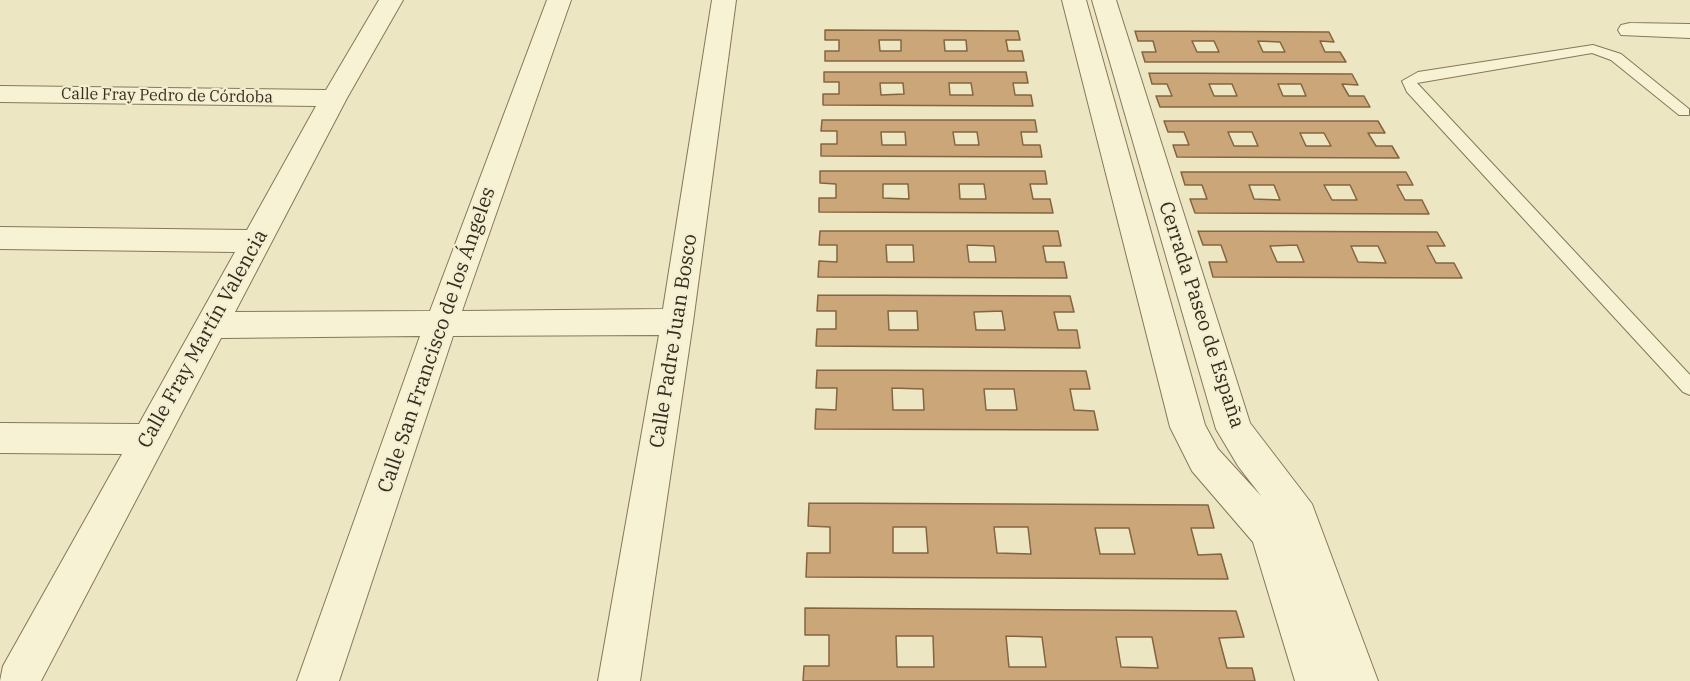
<!DOCTYPE html>
<meta charset="utf-8">
<style>
body{margin:0}
canvas{display:block;background:#ede6c2}
</style>
<canvas width="1690" height="681"></canvas>
<script>
const c = document.querySelector('canvas').getContext('2d');
c.lineJoin = 'round';
function fill(path, color) {
  c.fillStyle = color;
  c.fill(path, 'evenodd');
}
function toPath(rows) {
  const path = new Path2D();
  for (const r of rows) {
    path.moveTo(r[0], r[1]);
    for (let i = 2; i < r.length; i += 2) path.lineTo(r[i], r[i + 1]);
  }
  return path;
}
function trace(path, color, width, dash) {
  c.strokeStyle = color;
  c.lineWidth = width;
  c.lineCap = dash ? 'butt' : 'round';
  c.setLineDash(dash || []);
  c.stroke(path);
}
function write(font, color, halo, rows, align = 'center') {
  c.font = font + ' "IBM Plex Serif",serif';
  c.lineWidth = 4.5;
  c.setLineDash([]);
  c.textBaseline = 'middle';
  c.strokeStyle = halo;
  c.fillStyle = color;
  for (const [text, x, y, turn = 0] of rows) {
    c.save();
    c.translate(x, y);
    c.rotate((+turn || 0) * Math.PI / 180);
    c.textAlign = isNaN(turn) ? turn : align;
    if (halo) c.strokeText(text, 0, 0);
    c.fillText(text, 0, 0);
    c.restore();
  }
}
const building = toPath([
 [825,30,1018,31,1020,40,1006,40,1008,51,1022,51,1024,61,825,61,825,51,839,51,839,40,825,40,825,30],
 [879,40,901,40,901,51,880,51,879,40],
 [944,40,966,40,967,51,945,51,944,40],
 [1135,31,1329,32,1334,42,1320,41,1325,52,1340,52,1346,62,1145,62,1142,52,1156,52,1153,41,1138,41,1135,31],
 [1192,41,1214,41,1219,52,1197,52,1192,41],
 [1258,41,1280,42,1285,52,1263,52,1258,41],
 [824,72,1026,72,1028,83,1013,83,1015,95,1031,95,1033,106,823,105,823,94,839,94,839,82,824,82,824,72],
 [880,83,903,83,904,94,881,95,880,83],
 [949,83,971,83,973,95,950,95,949,83],
 [1149,73,1352,74,1358,85,1342,84,1349,96,1364,96,1370,107,1160,107,1156,96,1172,96,1167,84,1152,84,1149,73],
 [1209,84,1232,84,1237,96,1214,96,1209,84],
 [1278,84,1301,84,1306,96,1283,96,1278,84],
 [822,120,1035,120,1037,132,1021,132,1023,145,1040,145,1042,157,821,156,821,144,837,144,837,131,821,131,822,120],
 [881,132,905,132,906,145,882,145,881,132],
 [953,132,977,132,979,145,955,145,953,132],
 [1164,121,1378,121,1385,133,1368,133,1376,146,1392,146,1399,158,1177,157,1173,145,1189,145,1184,132,1168,132,1164,121],
 [1228,132,1252,132,1258,146,1234,146,1228,132],
 [1300,133,1324,133,1331,146,1306,146,1300,133],
 [820,171,1045,171,1047,184,1030,184,1033,199,1050,199,1053,213,819,212,819,198,836,198,836,184,820,183,820,171],
 [883,184,908,184,909,199,883,198,883,184],
 [959,184,984,184,986,199,960,199,959,184],
 [1181,172,1406,172,1413,185,1397,185,1405,200,1422,200,1429,214,1195,213,1190,199,1207,199,1202,185,1185,185,1181,172],
 [1249,185,1274,185,1280,200,1254,199,1249,185],
 [1324,185,1350,185,1357,200,1332,200,1324,185],
 [820,231,1058,231,1061,246,1043,246,1046,262,1064,262,1067,278,818,277,819,261,837,262,837,245,819,245,820,231],
 [886,245,913,245,914,262,887,262,886,245],
 [967,245,994,246,996,262,969,262,967,245],
 [1198,231,1437,232,1445,246,1427,246,1436,263,1454,263,1462,278,1213,277,1209,262,1227,262,1221,245,1203,245,1198,231],
 [1297,245,1304,262,1277,262,1270,246,1297,245],
 [1351,246,1378,246,1386,263,1358,262,1351,246],
 [818,295,1070,296,1074,312,1054,312,1058,330,1077,330,1080,348,816,346,817,329,836,329,836,311,817,311,818,295],
 [888,311,917,311,918,330,889,330,888,311],
 [1002,311,1005,330,976,330,974,312,1002,311],
 [817,370,1086,371,1090,389,1070,389,1074,410,1094,411,1098,430,815,429,816,409,836,410,837,388,816,388,817,370],
 [892,388,923,389,924,410,893,410,892,388],
 [984,389,1014,389,1017,410,986,410,984,389],
 [809,503,1208,505,1214,528,1191,528,1198,555,1221,554,1228,579,806,577,807,553,830,553,830,527,808,526,809,503],
 [893,527,926,527,928,553,893,553,893,527],
 [994,527,1028,527,1031,554,997,553,994,527],
 [1095,528,1129,528,1135,554,1100,554,1095,528],
 [805,608,1236,611,1244,637,1219,638,1227,668,1252,668,1255,681,803,681,804,666,829,666,829,635,805,635,805,608],
 [896,636,933,636,934,667,897,667,896,636],
 [1006,636,1042,637,1046,667,1009,667,1006,636],
 [1116,637,1152,637,1158,668,1121,667,1116,637]
]);
fill(building, '#caa679');
trace(building, '#856540', 1.5);
const lane = toPath([
 [1593,45,1621,54,1689,109,1689,115,1679,115,1611,60,1592,53,1417,83,1690,375,1690,395,1683,392,1407,92,1402,81,1418,72,1593,45]
]);
const street = toPath([
 [379,0,403,0,347,98,235,312,430,311,547,0,571,0,462,311,663,309,712,0,736,0,693,322,640,681,598,681,659,335,453,336,339,681,297,681,420,336,221,338,41,681,0,681,3,666,122,454,0,453,0,423,139,424,235,252,0,249,0,227,247,230,316,106,0,102,0,86,326,90,379,0],
 [1062,0,1086,0,1205,425,1218,449,1262,497,1238,466,1216,429,1092,0,1116,0,1250,423,1312,504,1378,681,1295,681,1253,542,1192,471,1170,427,1062,0],
 [1630,23,1690,24,1690,38,1621,35,1618,30,1621,25,1630,23]
]);
trace(lane, '#86785a', 2);
trace(street, '#86785a', 2);
fill(lane, '#f8f2d5');
fill(street, '#f8f2d5');
write('16px', '#362d1e', '#f4efd2', [
 ["Calle Fray Pedro de Córdoba",167,96,1]
]);
write('20px', '#362d1e', '#f4efd2', [
 ["Cerrada Paseo de España",1201,315,72],
 ["Calle Fray Martín Valencia",203,339,-61],
 ["Calle San Francisco de los Ángeles",437,340,-71],
 ["Calle Padre Juan Bosco",674,341,-81]
]);
</script>
